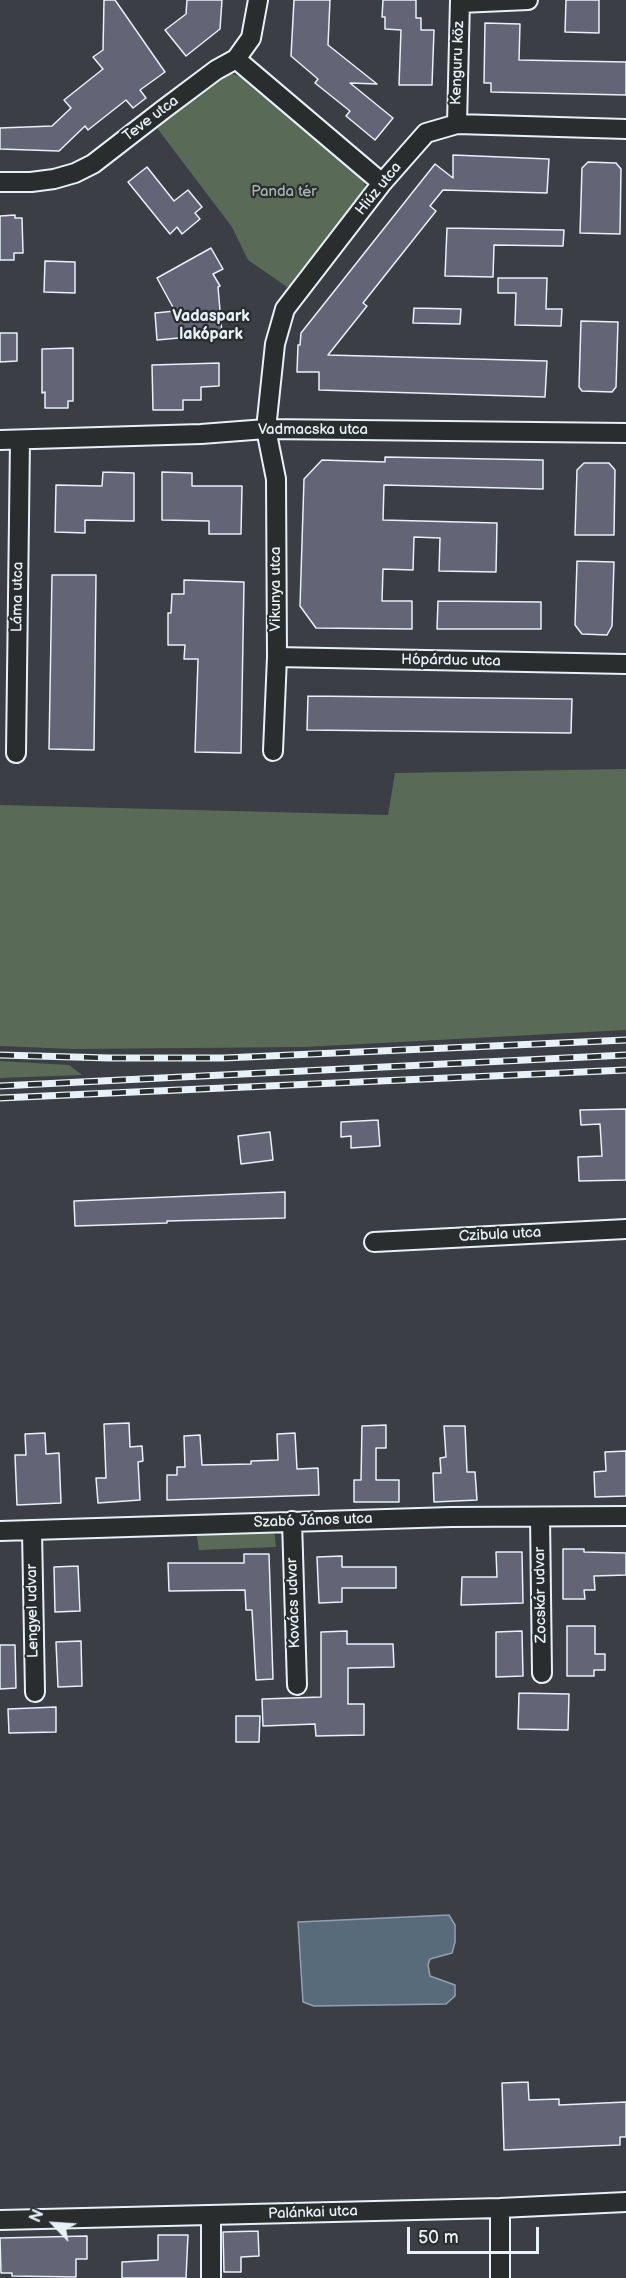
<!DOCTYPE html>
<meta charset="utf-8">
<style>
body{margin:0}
#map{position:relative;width:626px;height:2278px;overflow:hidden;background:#3b3e44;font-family:"Balsamiq Sans",sans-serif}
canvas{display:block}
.north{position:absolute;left:24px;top:2194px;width:60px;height:60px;-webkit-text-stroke:4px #2a2d2e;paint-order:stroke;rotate:295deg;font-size:16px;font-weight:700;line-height:24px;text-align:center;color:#e8f1f8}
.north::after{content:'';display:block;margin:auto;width:21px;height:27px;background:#e8f1f8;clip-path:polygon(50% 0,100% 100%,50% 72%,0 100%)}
.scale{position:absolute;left:407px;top:2227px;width:132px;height:27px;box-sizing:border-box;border:3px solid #e8f1f8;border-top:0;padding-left:8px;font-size:18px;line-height:21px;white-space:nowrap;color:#e8f1f8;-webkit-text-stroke:4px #2a2d2e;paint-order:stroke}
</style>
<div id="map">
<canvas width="626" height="2278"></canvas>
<div class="north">N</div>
<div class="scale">50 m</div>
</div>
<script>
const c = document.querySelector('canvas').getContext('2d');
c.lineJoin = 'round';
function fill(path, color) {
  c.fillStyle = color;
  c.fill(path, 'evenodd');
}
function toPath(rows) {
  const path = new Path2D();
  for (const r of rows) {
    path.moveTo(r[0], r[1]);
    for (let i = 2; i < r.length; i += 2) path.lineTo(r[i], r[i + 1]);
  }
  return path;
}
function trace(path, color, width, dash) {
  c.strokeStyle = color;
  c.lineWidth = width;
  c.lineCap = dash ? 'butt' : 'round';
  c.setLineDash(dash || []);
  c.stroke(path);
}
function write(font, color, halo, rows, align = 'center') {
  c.font = font + ' "Balsamiq Sans",sans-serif';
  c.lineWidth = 4.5;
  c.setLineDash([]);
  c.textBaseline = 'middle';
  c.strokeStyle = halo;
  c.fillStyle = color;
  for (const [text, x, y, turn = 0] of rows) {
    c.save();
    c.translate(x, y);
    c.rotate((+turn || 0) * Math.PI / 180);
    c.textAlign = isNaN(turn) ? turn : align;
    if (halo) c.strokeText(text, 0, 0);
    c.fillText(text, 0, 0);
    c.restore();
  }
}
fill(toPath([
 [230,73,242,77,356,170,364,181,365,189,290,289,248,260,232,227,154,124,221,74],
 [626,769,626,1030,305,1047,73,1049,0,1046,0,805,388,815,395,773],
 [0,1061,69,1065,82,1075,0,1078],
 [274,1529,276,1547,199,1550,196,1530]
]), '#596b56');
const water = toPath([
 [449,1915,455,1925,455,1942,452,1953,430,1959,428,1965,430,1976,455,1985,455,1996,446,2004,314,2006,303,2002,298,1922,449,1915]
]);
fill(water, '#586b7a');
trace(water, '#92a1ac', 1.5);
const building = toPath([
 [104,0,115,0,165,72,140,90,146,98,133,108,126,100,88,130,85,126,59,151,0,149,0,128,52,126,71,108,64,100,103,69,93,57,103,50,104,0],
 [187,0,222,0,220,29,186,56,165,30,186,14,187,0],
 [294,0,330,0,328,45,377,84,350,83,393,118,375,140,346,116,350,111,315,83,318,79,291,56,294,0],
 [383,0,416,0,416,18,421,18,421,30,434,30,432,85,399,85,401,30,385,29,385,17,382,17,383,0],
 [566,0,599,0,599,33,565,32,566,0],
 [485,23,520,24,519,60,626,62,626,95,491,92,491,83,484,83,485,23],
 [453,155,549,159,547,193,443,190,430,206,436,211,363,303,367,306,328,355,547,361,545,397,319,390,319,372,297,372,298,345,300,345,301,333,435,164,453,178,453,155],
 [588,162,616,163,621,169,620,234,580,233,582,168,588,162],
 [147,167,174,201,188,190,202,207,195,213,200,219,182,234,177,227,170,234,128,182,147,167],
 [15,215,15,218,22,218,23,253,14,253,14,260,0,260,0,216,15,215],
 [447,228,564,230,563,246,494,245,493,277,445,276,447,228],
 [211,248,223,269,213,274,220,286,218,287,222,334,157,340,155,313,175,311,157,278,211,248],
 [45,261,75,262,75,293,44,292,45,261],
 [498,278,547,278,546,309,562,309,561,326,515,325,516,293,498,293,498,278],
 [414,308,461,309,460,324,413,323,414,308],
 [581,321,618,322,616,387,612,392,582,391,579,387,581,321],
 [0,333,17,333,17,361,0,362,0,333],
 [73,348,73,401,68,401,68,408,45,408,45,392,42,393,42,349,73,348],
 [219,363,219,386,201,387,201,400,183,400,183,410,153,410,152,365,219,363],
 [385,457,543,460,543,489,384,485,383,520,497,523,496,572,439,571,440,538,414,537,413,570,383,569,382,601,412,601,412,629,316,628,300,606,304,479,322,460,385,462,385,457],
 [584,463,609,463,615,470,614,535,575,535,577,470,584,463],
 [103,472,134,473,134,521,85,520,85,533,55,532,56,485,102,486,103,472],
 [162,472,192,473,192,486,242,486,241,534,209,534,209,521,162,520,162,472],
 [577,561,614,562,612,626,607,635,582,634,575,625,577,561],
 [52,575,96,575,94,750,49,749,52,575],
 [184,580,244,582,241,753,195,752,198,659,184,659,185,645,168,645,168,613,171,613,172,594,184,594,184,580],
 [438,601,541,602,541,629,437,629,438,601],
 [308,696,572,699,571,733,307,730,308,696],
 [626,1109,626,1180,579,1181,578,1157,602,1156,600,1124,581,1125,580,1110,626,1109],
 [378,1120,380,1146,351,1148,351,1136,341,1137,341,1122,378,1120],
 [270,1132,273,1160,241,1164,238,1136,270,1132],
 [285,1192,285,1218,167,1221,167,1223,75,1226,74,1201,285,1192],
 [129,1423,130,1447,142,1446,143,1461,138,1462,140,1500,98,1503,96,1478,106,1478,104,1424,129,1423],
 [386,1425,386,1448,376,1448,376,1480,399,1480,399,1502,354,1502,354,1480,361,1480,362,1426,386,1425],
 [444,1426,465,1426,467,1472,475,1472,477,1500,434,1502,433,1473,441,1473,440,1458,446,1457,444,1426],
 [45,1433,46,1454,59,1453,61,1503,17,1505,15,1455,26,1455,25,1434,45,1433],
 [295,1433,297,1469,318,1468,319,1495,167,1500,167,1475,177,1475,177,1467,185,1467,184,1436,200,1435,202,1465,251,1464,251,1461,278,1460,277,1434,295,1433],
 [626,1451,626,1496,595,1497,594,1472,606,1471,605,1452,626,1451],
 [563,1549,584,1549,584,1552,626,1553,626,1575,594,1576,595,1590,584,1590,585,1599,563,1599,563,1549],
 [496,1552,522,1552,523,1603,461,1605,462,1577,497,1577,496,1552],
 [244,1554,269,1554,273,1679,256,1680,252,1610,246,1610,245,1590,169,1591,168,1563,244,1563,244,1554],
 [342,1556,342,1567,396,1567,396,1588,342,1588,342,1602,319,1603,317,1557,342,1556],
 [78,1566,80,1611,55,1612,54,1567,78,1566],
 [567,1626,595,1626,595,1654,605,1654,605,1670,594,1670,594,1676,567,1676,567,1626],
 [347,1631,347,1644,393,1644,394,1667,348,1668,348,1704,364,1704,364,1735,316,1736,315,1724,263,1726,262,1699,321,1697,321,1632,347,1631],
 [522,1631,523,1676,496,1677,496,1632,522,1631],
 [81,1641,82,1686,58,1687,56,1642,81,1641],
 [0,1645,15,1645,16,1688,0,1689,0,1645],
 [519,1693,569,1694,568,1730,518,1729,519,1693],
 [56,1707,56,1732,9,1733,8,1709,56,1707],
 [236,1716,260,1716,259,1742,236,1742,236,1716],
 [528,2082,529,2100,559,2099,559,2105,626,2102,626,2137,620,2137,620,2145,504,2150,502,2083,528,2082],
 [258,2231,259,2256,241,2257,241,2272,224,2272,223,2232,258,2231],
 [158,2235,188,2235,186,2278,122,2278,122,2262,158,2260,158,2235],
 [87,2236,87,2259,76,2259,76,2277,12,2276,12,2273,1,2273,0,2238,87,2236]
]);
fill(building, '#636476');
trace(building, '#e8f1f8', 1.5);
const street = toPath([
 [460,3,528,0],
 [236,59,382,183],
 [457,124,460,0],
 [0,182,31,182,54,179,75,173,93,164,164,109,216,70,236,59,251,38,258,0],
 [0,440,201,434,266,429,626,433],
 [277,657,626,664],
 [273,751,277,657,276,479,266,429,275,344,285,309,382,183,426,133,457,124,626,129],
 [16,753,20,440],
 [374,1242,626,1229],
 [540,1517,542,1673],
 [292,1521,297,1685],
 [0,1531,451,1517,626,1516],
 [32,1531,35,1692],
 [211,2215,211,2278],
 [0,2220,500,2208,626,2202],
 [500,2278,500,2208]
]);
trace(street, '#e8f1f8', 22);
trace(street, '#2a2d2e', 18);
const rail = toPath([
 [0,1055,110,1058,224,1058,626,1040],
 [0,1086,626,1055],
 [0,1098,626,1070]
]);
trace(rail, '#e8f1f8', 7);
trace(rail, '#2a2d2e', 4.5, [14]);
write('15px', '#e8f1f8', '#2a2d2e', [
 ["Kenguru köz",458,63,-88],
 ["Teve utca",151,119,-37],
 ["Hiúz utca",379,189,-51],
 ["Vadmacska utca",313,430],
 ["Vikunya utca",276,589,-90],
 ["Láma utca",18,597,-89],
 ["Hópárduc utca",451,661,1],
 ["Czibula utca",500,1235,-3],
 ["Szabó János utca",313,1521,-2],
 ["Zocskár udvar",541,1595,-91],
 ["Kovács udvar",294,1603,-92],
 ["Lengyel udvar",33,1611,-91],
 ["Palánkai utca",313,2213,-2]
]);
write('15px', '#a8b5af', '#2a2d2e', [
 ["Panda tér",284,192]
]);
write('bold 16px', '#e8f1f8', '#2a2d2e', [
 ["Vadaspark",211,317],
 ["lakópark",211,335]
]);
</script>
